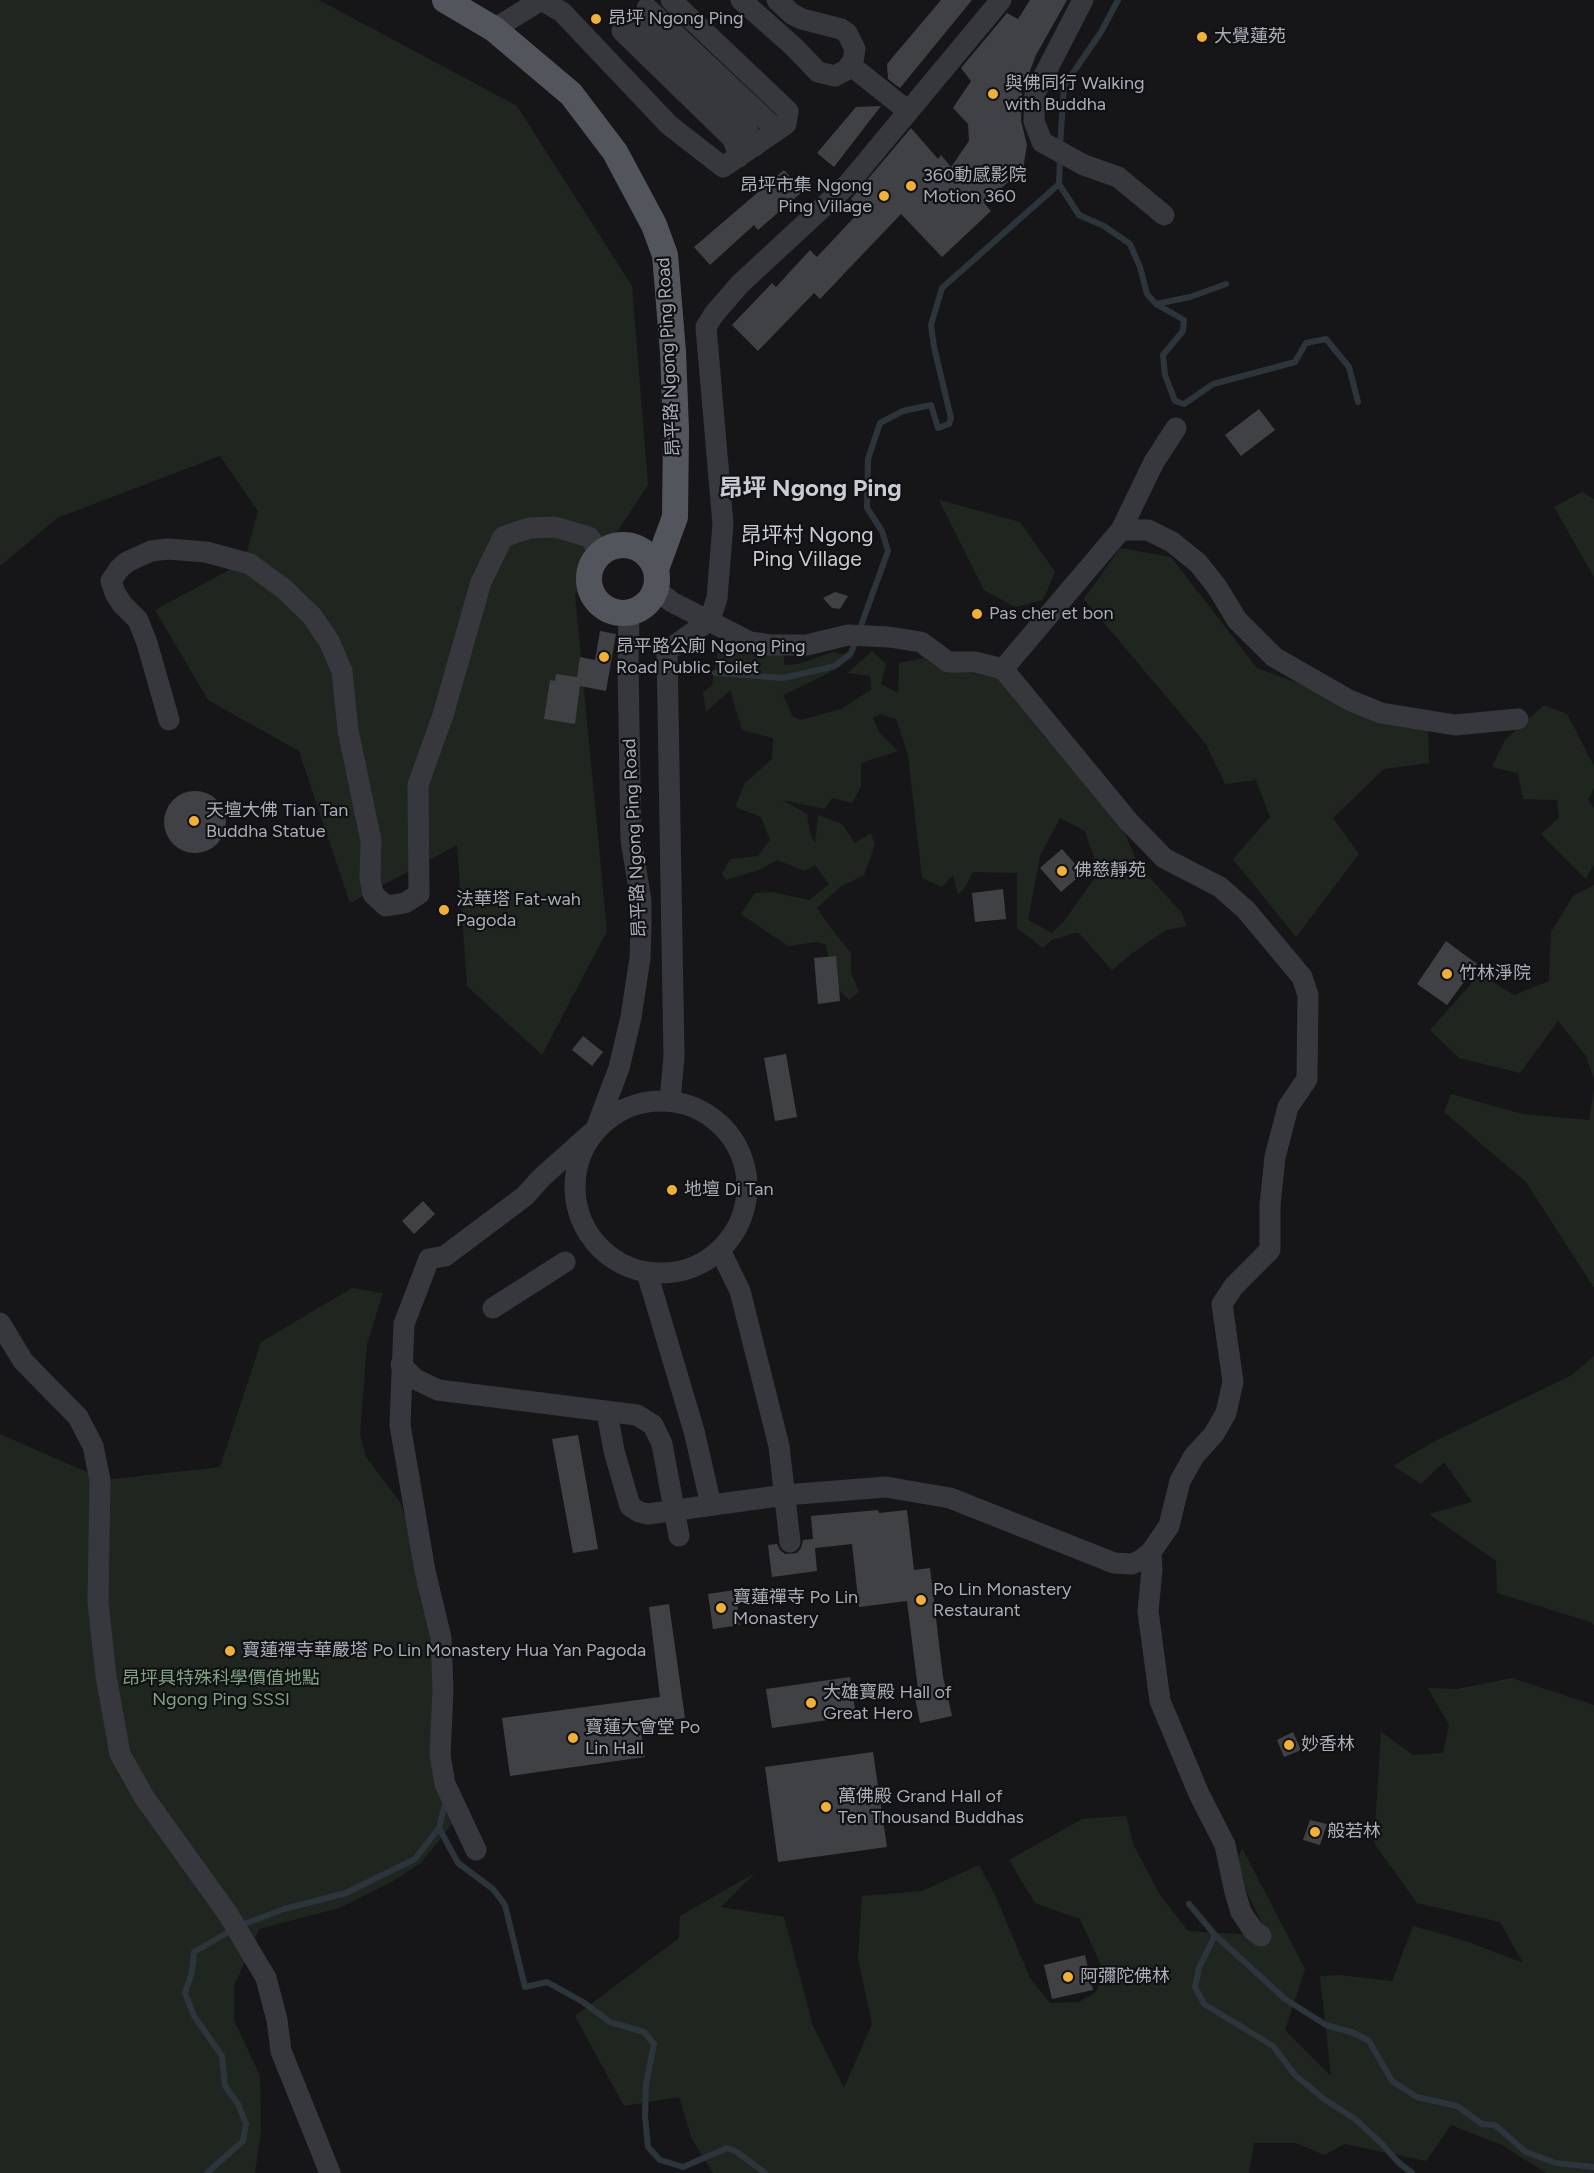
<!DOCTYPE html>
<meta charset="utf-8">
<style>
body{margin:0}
canvas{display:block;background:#161618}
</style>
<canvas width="1594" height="2173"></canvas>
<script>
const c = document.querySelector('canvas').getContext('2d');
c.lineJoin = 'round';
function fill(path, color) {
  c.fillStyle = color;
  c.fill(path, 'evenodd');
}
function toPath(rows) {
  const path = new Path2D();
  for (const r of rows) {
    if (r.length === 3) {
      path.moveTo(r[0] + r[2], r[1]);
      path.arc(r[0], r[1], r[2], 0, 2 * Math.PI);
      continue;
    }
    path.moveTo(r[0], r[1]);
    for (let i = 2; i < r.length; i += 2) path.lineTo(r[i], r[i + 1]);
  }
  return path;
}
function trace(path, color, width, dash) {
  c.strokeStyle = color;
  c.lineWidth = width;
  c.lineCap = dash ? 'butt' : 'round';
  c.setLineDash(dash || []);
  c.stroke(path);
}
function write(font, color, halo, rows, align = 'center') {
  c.font = font + ' Figtree,"Noto Sans TC",sans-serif';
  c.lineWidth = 4.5;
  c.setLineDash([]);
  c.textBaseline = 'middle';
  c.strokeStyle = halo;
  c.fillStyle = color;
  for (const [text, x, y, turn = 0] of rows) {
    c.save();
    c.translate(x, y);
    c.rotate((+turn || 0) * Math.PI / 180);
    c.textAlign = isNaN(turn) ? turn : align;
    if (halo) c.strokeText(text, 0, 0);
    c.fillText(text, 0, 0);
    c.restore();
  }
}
fill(toPath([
 [0,0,319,0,517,106,632,286,648,485,575,595,607,931,542,1055,467,986,457,845,350,903,299,751,208,700,155,610,244,562,258,511,220,456,57,518,0,566],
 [1582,492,1594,499,1594,577,1554,507],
 [939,500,1020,522,1055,572,1043,600,1015,607,984,590],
 [1120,548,1171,557,1257,668,1428,731,1429,763,1384,769,1333,818,1359,854,1296,937,1233,859,1270,817,1256,780,1225,784,1206,744,1084,599],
 [718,651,784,651,784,665,798,664,833,652,854,657,827,674,783,695,793,717,801,720,841,709,871,690,870,676,848,673,872,651,886,664,881,684,898,693,899,663,924,658,936,667,997,678,1048,741,1075,764,1100,769,1108,806,1116,814,1136,859,1150,878,1181,912,1187,926,1166,930,1134,952,1112,970,1078,932,1052,940,1043,948,1017,928,1017,873,973,872,964,889,958,894,953,875,942,887,922,878,908,755,896,719,880,714,873,718,879,732,898,751,861,763,861,787,852,803,832,798,825,809,782,800,807,814,810,833,815,844,818,815,842,824,855,843,871,833,875,845,864,875,840,887,817,908,831,928,851,953,851,973,859,992,849,1000,835,986,826,945,816,942,788,946,741,914,755,893,772,892,809,900,829,884,815,865,805,871,777,860,761,869,726,880,722,874,730,859,758,856,770,840,761,817,735,807,745,783,772,759,773,738,742,730,730,690,706,712,703,693,712,685],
 [1060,818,1085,831,1099,872,1064,921,1052,933,1028,920,1040,856],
 [1544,705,1567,714,1594,766,1594,788,1588,800,1594,808,1594,864,1586,879,1541,834,1559,818,1557,800,1523,799,1518,773,1492,767,1505,740],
 [1594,885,1594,1079,1586,1056,1558,1021,1520,1073,1459,1058,1430,1030,1480,974,1514,995,1549,981,1551,932,1573,896],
 [1594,1089,1594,1288,1526,1182,1444,1112,1451,1094,1522,1114,1589,1120],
 [352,1288,383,1293,367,1344,360,1434,366,1457,400,1502,433,1595,454,1797,452,1824,421,1863,393,1881,339,1908,259,1929,234,1986,234,2020,260,2076,261,2130,255,2173,0,2173,0,1434,105,1480,220,1467,261,1342],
 [1594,1356,1594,1625,1590,1622,1497,1593,1496,1561,1429,1514,1472,1502,1444,1462,1421,1484,1393,1466,1433,1442,1572,1375],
 [1512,1678,1594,1705,1594,2173,1546,2173,1502,2145,1451,2125,1426,2161,1345,2144,1324,2155,1296,2143,1254,2143,1249,2173,713,2173,692,2139,679,2097,624,2106,575,2016,679,1938,680,1916,755,1873,721,1907,784,1917,813,2026,844,2088,872,2024,858,1958,862,1896,922,1891,979,1865,995,1895,1030,1978,1050,2003,1079,2002,1096,1992,1105,1974,1080,1919,1035,1903,1009,1860,1082,1819,1126,1816,1134,1846,1160,1895,1188,1931,1268,1936,1235,1867,1242,1848,1305,1969,1285,2030,1331,2076,1320,1976,1340,1975,1392,1981,1413,1926,1466,1941,1523,1963,1500,1922,1417,1903,1374,1843,1381,1732,1413,1755,1443,1753,1449,1725,1428,1688,1457,1689]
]), '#1e261f');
trace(toPath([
 [1060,146,1064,86,1101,32,1118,0],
 [1059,184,1079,215,1104,226,1130,244,1140,267,1147,294,1156,304,1184,320,1183,331,1163,355,1165,375,1175,401,1184,404,1213,384,1295,362,1306,343,1326,339,1349,367,1358,402],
 [1156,304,1190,297,1226,284],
 [859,631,888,551,882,531,867,508,868,459,880,423,903,411,931,405,938,428,949,424,951,418,934,347,931,325,942,288,1059,184,1060,157],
 [715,673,783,678,801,674,835,666,851,653,856,640],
 [439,1828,458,1863,493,1889,505,1905,525,1987,547,1982,583,2002,610,2022,644,2032,654,2044,646,2084,645,2116,648,2147,660,2160,683,2167,727,2148,737,2152,765,2173],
 [1189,1904,1215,1935,1285,1999,1326,2025,1354,2033,1369,2041,1392,2081,1417,2097,1457,2106,1482,2124,1495,2125,1526,2152,1556,2163,1594,2167],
 [1215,1935,1199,1968,1195,1987,1204,2004,1273,2046,1295,2075,1324,2099,1355,2119,1381,2143,1399,2163,1412,2173],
 [207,2173,243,2141,246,2124,238,2104,225,2086,222,2056,194,2016,185,1993,192,1972,194,1952,239,1926,284,1909,346,1893,415,1859,439,1828,445,1804]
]), '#2c353c', 6);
fill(toPath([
 [941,0,972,0,900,88,888,79,887,64],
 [1030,0,1067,0,1036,55,1022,92,1021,121,1027,145,1023,169,984,203,991,211,942,257,901,214,820,299,814,293,758,351,732,325,772,283,776,287,810,250,817,257,861,210,851,199,911,128,938,159,941,155,951,167,969,141,968,124,953,108,971,81,961,68,1007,13,1018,19],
 [881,106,834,167,817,153,856,107],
 [784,170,803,191,758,230,754,225,710,265,694,247],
 [1259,409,1275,430,1241,456,1225,435],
 [835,592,848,596,840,609,832,608,823,598],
 [600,631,616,634,606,691,580,686,575,724,544,719,550,680,555,681,556,674,577,677,580,657,595,660],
 [195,822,31],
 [1062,849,1083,873,1061,892,1040,868],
 [1003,889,1006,919,975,922,972,893],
 [1446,941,1477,964,1447,1005,1417,984],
 [836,956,840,1001,818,1004,814,958],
 [583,1036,603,1052,592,1066,572,1050],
 [786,1054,797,1117,775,1121,764,1058],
 [423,1201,435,1214,414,1234,402,1221],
 [578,1435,598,1549,573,1553,552,1439],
 [878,1510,879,1513,907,1510,914,1570,930,1568,943,1677,952,1716,920,1723,915,1698,919,1697,907,1601,859,1607,852,1544,815,1548,817,1571,772,1577,768,1545,777,1544,780,1550,785,1554,797,1553,801,1548,803,1540,813,1539,811,1516],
 [735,1590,740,1625,713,1629,708,1594],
 [669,1604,685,1718,640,1724,645,1757,510,1776,502,1718,660,1697,649,1607],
 [850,1677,856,1716,772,1728,766,1689],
 [1293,1732,1301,1750,1284,1757,1277,1740],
 [873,1752,887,1847,778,1862,765,1767],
 [1310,1820,1327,1824,1320,1845,1303,1840],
 [1085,1955,1093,1990,1052,1999,1044,1965]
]), '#404145');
trace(toPath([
 [741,0,794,47,818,72,835,76,846,70,853,61,855,49,847,33,841,29,802,19,792,14,777,0],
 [1083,0,1035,93,1034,121,1042,142,1084,165,1118,177,1164,215],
 [647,8,768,122,773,133],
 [635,20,748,132,755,146],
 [494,29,541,0,562,12,669,125,723,167,786,124,788,111,671,0],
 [622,31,733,139,739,157],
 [859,72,908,111],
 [1121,530,1154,462,1176,428],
 [656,590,672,602,750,642,771,645,807,645,848,635,889,637,921,642,948,662,975,662,1003,669],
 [169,720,147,643,138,620,122,604,115,593,111,581,119,569,127,562,151,551,168,549,206,552,250,564,284,589,312,616,329,641,342,671,348,730,371,841,370,879,373,894,386,906,405,903,419,894,418,785,443,715,481,582,503,537,529,528,555,527,589,537,601,553],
 [670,1100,674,1057,667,651,710,620,717,598,723,524,706,327,714,314,740,284,848,184,1001,0],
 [661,1187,86],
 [720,1250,740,1291,779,1446,790,1542],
 [647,1273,694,1431,711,1505],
 [493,1308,565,1262],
 [0,1323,23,1361,78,1417,93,1446,100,1480,98,1602,106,1676,120,1754,144,1797,228,1914,266,1978,277,2020,281,2051,330,2173],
 [401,1365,415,1379,438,1390,637,1415,653,1425,662,1444,679,1536],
 [607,1412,614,1451,630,1506,639,1512,648,1514,785,1495,886,1487,950,1498,1114,1563,1132,1564,1141,1560,1151,1552,1169,1526,1180,1481,1194,1456,1214,1434,1226,1413,1233,1382,1222,1304,1234,1286,1270,1250,1270,1205,1275,1157,1288,1107,1307,1079,1308,995,1302,977,1246,910,1220,887,1164,858,1129,822,1003,669,1121,530,1148,530,1172,542,1198,563,1217,587,1237,620,1274,657,1349,700,1381,713,1455,725,1518,719],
 [1151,1552,1152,1570,1148,1611,1160,1701,1199,1794,1225,1845,1235,1892,1241,1912,1253,1930,1261,1936],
 [476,1850,445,1784,440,1755,443,1690,441,1638,425,1571,400,1425,404,1324,429,1259,445,1256,525,1196,541,1178,596,1129,619,1068,631,1017,640,958,641,928,641,901,631,840,628,668,629,613]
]), '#37383d', 21);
trace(toPath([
 [445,0,494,29,571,94,615,152,654,225,665,255,673,352,676,430,675,517,656,569],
 [623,579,34]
]), '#53555c', 26);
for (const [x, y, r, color] of [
 [596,19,6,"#f2b134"],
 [1202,37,6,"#f2b134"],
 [993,94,6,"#f2b134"],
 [911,186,6,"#f2b134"],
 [884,196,6,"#f2b134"],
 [977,614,6,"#f2b134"],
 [604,657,6,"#f2b134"],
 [194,821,6,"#f2b134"],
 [1062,871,6,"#f2b134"],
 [444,910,6,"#f2b134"],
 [1447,974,6,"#f2b134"],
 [672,1190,6,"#f2b134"],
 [921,1600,6,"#f2b134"],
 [721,1608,6,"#f2b134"],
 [230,1651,6,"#f2b134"],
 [811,1703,6,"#f2b134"],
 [573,1738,6,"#f2b134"],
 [1289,1745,6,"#f2b134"],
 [826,1807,6,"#f2b134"],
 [1315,1832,6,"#f2b134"],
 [1068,1977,6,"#f2b134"]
]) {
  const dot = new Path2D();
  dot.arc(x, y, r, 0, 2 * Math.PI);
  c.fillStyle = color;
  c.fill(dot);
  trace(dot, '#111113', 2);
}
write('18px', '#a8adb8', '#111113', [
 ["昂坪 Ngong Ping",608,19],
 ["大覺蓮苑",1214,37],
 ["與佛同行 Walking",1005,84],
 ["with Buddha",1005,105],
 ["360動感影院",923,176],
 ["Motion 360",923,197],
 ["昂坪市集 Ngong",872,186,"right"],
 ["Ping Village",872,207,"right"],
 ["Pas cher et bon",989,614],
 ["昂平路公廁 Ngong Ping",616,647],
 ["Road Public Toilet",616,668],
 ["天壇大佛 Tian Tan",206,811],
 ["Buddha Statue",206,832],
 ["佛慈靜苑",1074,871],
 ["法華塔 Fat-wah",456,900],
 ["Pagoda",456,921],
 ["竹林淨院",1459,974],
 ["地壇 Di Tan",684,1190],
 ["Po Lin Monastery",933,1590],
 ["Restaurant",933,1611],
 ["寶蓮禪寺 Po Lin",733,1598],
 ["Monastery",733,1619],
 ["寶蓮禪寺華嚴塔 Po Lin Monastery Hua Yan Pagoda",242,1651],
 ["大雄寶殿 Hall of",823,1693],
 ["Great Hero",823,1714],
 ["寶蓮大會堂 Po",585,1728],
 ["Lin Hall",585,1749],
 ["妙香林",1301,1745],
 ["萬佛殿 Grand Hall of",838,1797],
 ["Ten Thousand Buddhas",838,1818],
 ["般若林",1327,1832],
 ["阿彌陀佛林",1080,1977]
], 'left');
write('18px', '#a8adb8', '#111113', [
 ["昂平路 Ngong Ping Road",669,357,-93],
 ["昂平路 Ngong Ping Road",635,838,-93]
]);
write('18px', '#7fa381', '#111113', [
 ["昂坪具特殊科學價值地點",221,1679],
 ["Ngong Ping SSSI",221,1700]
]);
write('21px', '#c9ccd4', '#111113', [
 ["昂坪村 Ngong",807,536],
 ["Ping Village",807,560]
]);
write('bold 24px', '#c9ccd4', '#111113', [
 ["昂坪 Ngong Ping",810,489]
]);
</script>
